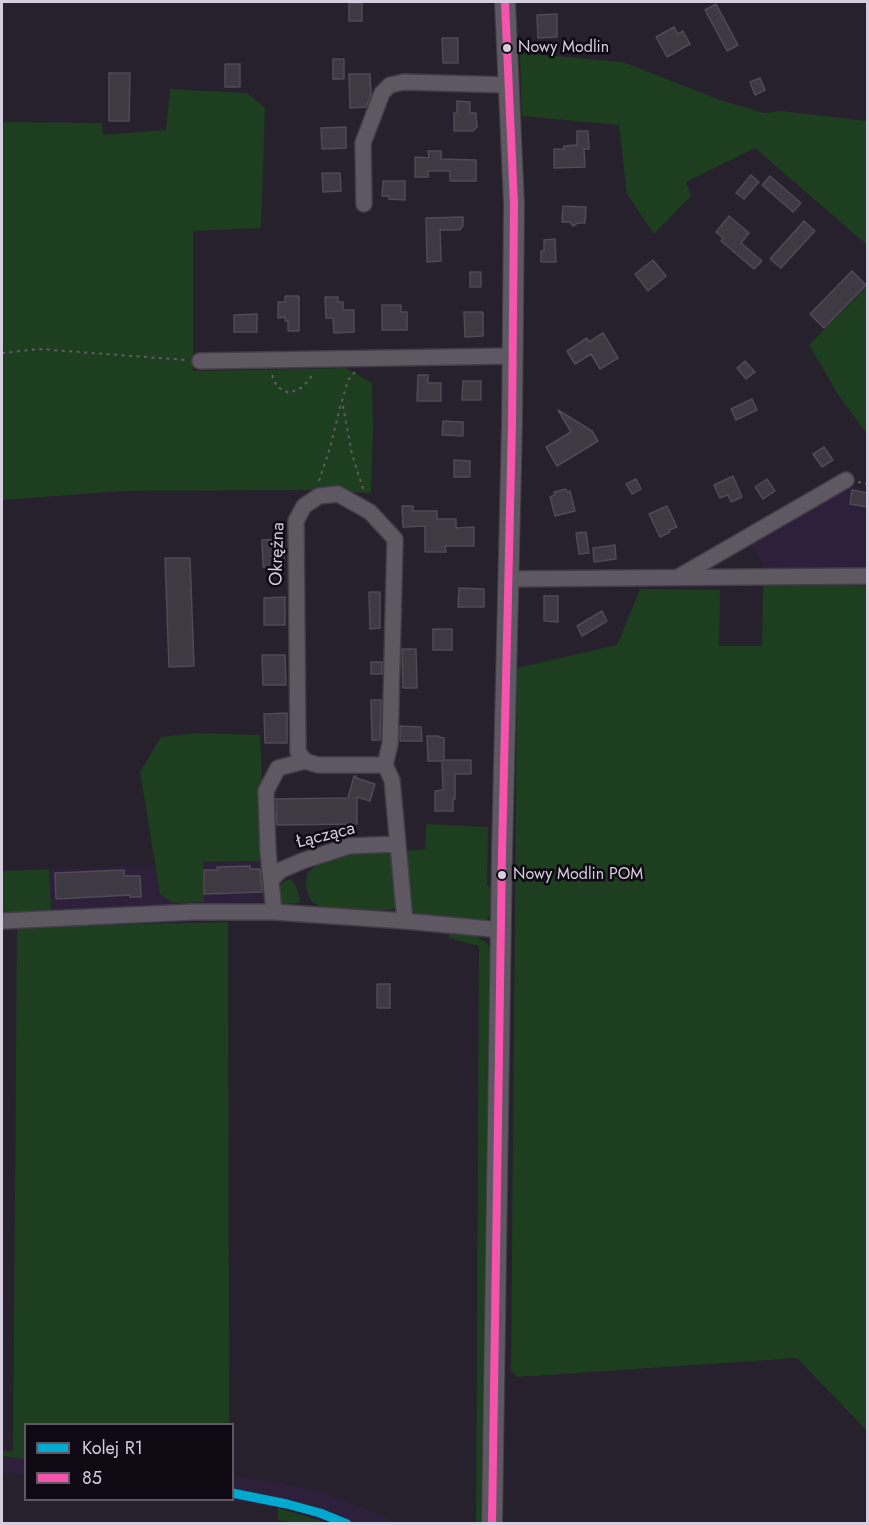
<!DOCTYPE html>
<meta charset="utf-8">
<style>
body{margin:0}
#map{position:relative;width:869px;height:1525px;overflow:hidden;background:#27202d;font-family:Jost,sans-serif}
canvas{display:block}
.frame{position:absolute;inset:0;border:3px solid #d6cede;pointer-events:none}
.legend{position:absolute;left:24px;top:1423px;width:210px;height:78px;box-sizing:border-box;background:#0e0912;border:2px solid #5e5864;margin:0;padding:8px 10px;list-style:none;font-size:18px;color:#d6cede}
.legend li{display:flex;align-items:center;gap:12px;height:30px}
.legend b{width:30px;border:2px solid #5e5864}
</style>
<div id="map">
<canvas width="869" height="1525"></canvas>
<div class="frame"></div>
<ul class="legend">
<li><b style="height:8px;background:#00a9ce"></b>Kolej R1</li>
<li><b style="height:8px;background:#f653ac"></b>85</li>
</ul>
</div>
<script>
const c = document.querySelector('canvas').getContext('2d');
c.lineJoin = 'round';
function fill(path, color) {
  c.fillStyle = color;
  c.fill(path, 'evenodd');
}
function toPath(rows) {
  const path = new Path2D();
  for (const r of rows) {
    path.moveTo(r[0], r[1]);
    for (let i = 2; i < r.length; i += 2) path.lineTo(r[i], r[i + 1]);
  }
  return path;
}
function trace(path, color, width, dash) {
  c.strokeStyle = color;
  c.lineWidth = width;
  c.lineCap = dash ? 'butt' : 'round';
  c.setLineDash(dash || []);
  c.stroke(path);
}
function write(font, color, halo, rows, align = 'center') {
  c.font = font + ' Jost,sans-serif';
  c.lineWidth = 5;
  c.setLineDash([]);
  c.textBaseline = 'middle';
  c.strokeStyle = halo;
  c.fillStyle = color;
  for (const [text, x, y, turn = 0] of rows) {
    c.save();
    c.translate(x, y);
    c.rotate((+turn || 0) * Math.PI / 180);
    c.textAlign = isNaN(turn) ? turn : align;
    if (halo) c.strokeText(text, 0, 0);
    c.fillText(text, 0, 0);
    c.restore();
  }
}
fill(toPath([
 [850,486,867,489,867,571,763,573,763,565,750,542],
 [264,861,266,901,51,912,49,869],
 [2,1456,25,1459,25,1475,2,1473],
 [233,1476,277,1482,324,1493,393,1520,392,1523,331,1523,278,1508,223,1500,232,1500]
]), '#2e203a');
fill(toPath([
 [520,53,623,62,720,100,764,113,781,111,867,121,867,245,755,148,686,182,691,196,654,234,627,194,619,125,522,116],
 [170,89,247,93,265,108,261,228,193,231,193,371,346,368,372,383,373,429,371,493,309,490,122,491,2,500,2,122,102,123,103,135,166,130],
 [867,286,867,434,839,396,809,345],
 [763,583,867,583,867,1431,797,1358,517,1377,511,1370,517,668,617,645,640,589,720,590,719,646,762,646],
 [197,733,260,735,266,855,264,861,203,862,204,902,173,903,160,894,140,772,161,737],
 [426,824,488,827,487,885,491,887,490,915,487,919,479,922,419,915,413,911,409,906,403,851,425,849],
 [389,851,393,855,398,906,390,910,327,911,311,901,306,888,307,873,317,865,353,853],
 [49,869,51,912,2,914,2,871],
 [291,879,295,884,299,895,300,903,284,904,278,900,279,888,283,882],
 [228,922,229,1424,26,1424,25,1459,2,1456,2,1451,13,1451,17,927],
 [449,931,475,936,486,942,492,951,484,1523,476,1523,479,946,449,938],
 [278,1508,328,1523,331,1523,296,1523,278,1520]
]), '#1e3e20');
const building = toPath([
 [349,3,362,3,362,21,349,21,349,3],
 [716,4,738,45,727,51,705,10,716,4],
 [557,14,557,37,538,38,537,15,557,14],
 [674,27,678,34,683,31,690,44,667,57,656,37,674,27],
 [442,38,458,38,458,63,443,63,442,38],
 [333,59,344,59,344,79,333,79,333,59],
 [225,64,240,64,240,87,225,87,225,64],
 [109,73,130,73,129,121,109,121,109,73],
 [349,74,370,74,371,95,366,107,350,108,349,74],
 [760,78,765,90,755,95,750,82,760,78],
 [457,101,470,102,470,113,476,113,476,120,477,122,477,127,473,131,454,131,454,113,457,113,457,101],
 [346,127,346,148,322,149,321,128,346,127],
 [577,131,588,131,589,149,584,149,585,167,554,168,554,149,564,149,564,146,577,145,577,131],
 [428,151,441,151,441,159,476,160,476,181,450,181,450,171,428,171,428,177,415,177,415,157,429,158,428,151],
 [322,173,340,173,341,191,323,192,322,173],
 [751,175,759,182,744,199,736,193,751,175],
 [770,176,801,203,793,212,762,185,770,176],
 [383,181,405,181,405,200,389,199,389,196,382,196,383,181],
 [563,206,586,207,585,223,578,223,573,226,570,222,562,222,563,206],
 [729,216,749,233,741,243,762,261,754,269,721,241,723,238,716,232,729,216],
 [463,217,463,226,460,230,440,230,441,261,427,262,426,218,463,217],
 [804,221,815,231,781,268,770,259,804,221],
 [555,239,556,262,541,262,541,251,544,251,544,240,555,239],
 [653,260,666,276,648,291,635,274,653,260],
 [852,271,866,285,824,328,810,314,852,271],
 [470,272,481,272,481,287,470,287,470,272],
 [285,296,299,296,299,331,288,331,288,321,285,321,285,317,278,318,278,302,285,302,285,296],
 [325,297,338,297,338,302,343,302,343,310,354,310,354,332,334,333,333,318,326,318,325,297],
 [382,305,401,305,401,312,407,312,407,330,382,330,382,305],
 [464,312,483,312,483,336,465,337,464,312],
 [257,314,257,332,234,332,234,315,257,314],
 [603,333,618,358,600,369,591,354,575,364,567,351,587,338,589,342,603,333],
 [745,361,755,372,746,379,737,368,745,361],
 [418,375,428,375,428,383,441,383,441,401,417,401,418,375],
 [463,381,481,381,481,400,462,400,463,381],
 [752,399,757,410,736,420,731,409,752,399],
 [558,410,592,431,598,441,557,466,546,447,571,432,558,410],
 [443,421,463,422,463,436,442,435,443,421],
 [824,447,833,460,822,467,813,454,824,447],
 [454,460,470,461,470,477,454,477,454,460],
 [733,476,742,497,731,502,728,495,720,498,714,485,733,476],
 [636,479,641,489,632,494,626,484,636,479],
 [767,479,775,491,763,499,755,487,767,479],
 [566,489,567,492,570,491,575,511,555,516,550,497,555,495,554,492,566,489],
 [852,490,867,493,867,507,850,504,852,490],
 [402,506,413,506,413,511,437,511,437,519,456,519,456,528,474,527,474,546,445,546,446,552,425,552,425,526,403,527,402,506],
 [667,506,677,527,669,530,670,532,660,537,649,514,667,506],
 [586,532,589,553,579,554,576,533,586,532],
 [284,539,284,567,263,567,262,540,284,539],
 [615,545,616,559,594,562,593,548,615,545],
 [165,558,190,558,194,666,169,667,165,558],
 [459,588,484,589,484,607,458,607,459,588],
 [369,592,380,592,380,628,370,629,369,592],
 [544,596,558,596,558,622,544,621,544,596],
 [285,597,285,625,264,625,264,598,285,597],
 [602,611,607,621,582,636,577,626,602,611],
 [433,629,452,629,452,650,433,650,433,629],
 [402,649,416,649,417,688,403,688,402,649],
 [262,655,285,655,286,685,263,685,262,655],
 [371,662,382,662,382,674,371,674,371,662],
 [371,700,381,700,380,740,372,740,371,700],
 [287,713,287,743,265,743,264,714,287,713],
 [400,726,421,727,422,741,400,741,400,726],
 [427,736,439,736,439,737,444,738,444,760,471,760,471,774,455,774,455,799,453,799,453,811,435,811,435,791,443,790,442,761,428,761,427,736],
 [354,776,356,776,356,778,375,784,370,801,357,797,357,824,277,825,276,799,348,798,354,776],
 [250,866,250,869,260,869,262,892,204,894,204,870,218,870,217,867,250,866],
 [124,870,124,876,140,876,141,897,130,897,130,895,56,899,55,873,124,870],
 [377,984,390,984,390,1008,377,1008,377,984]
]);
fill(building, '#3f3944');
trace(building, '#504a55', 1.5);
const minor = toPath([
 [364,204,363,143,382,93,390,85,404,82,508,85],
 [200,361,512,356],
 [680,576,846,480],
 [508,579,868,576],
 [385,765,318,765,305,761,298,752,296,521,304,506,319,496,338,494,370,512,395,539,390,744,385,765,392,780,405,921],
 [271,880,281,870,302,861,349,846,397,844],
 [274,912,268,851,266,791,278,768,305,761],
 [2,921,194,912,274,912,405,921,501,930]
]);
const tertiary = toPath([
 [492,1524,502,852,512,424,514,204,505,2]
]);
trace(minor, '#433d48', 18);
trace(tertiary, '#433d48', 22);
trace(toPath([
 [2,353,39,349,186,360],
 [355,372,348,380,342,401,352,454,364,492],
 [272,375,277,387,289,393,301,388,310,379,312,374],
 [319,481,330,448,341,403],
 [858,482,868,484]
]), '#605b65', 2, [3, 4.5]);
trace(minor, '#5e5863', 15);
trace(tertiary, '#5e5863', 20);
trace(toPath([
 [492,1524,502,852,512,424,514,204,505,2]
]), '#f653ac', 8);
trace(toPath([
 [232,1493,287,1504,320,1513,347,1524]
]), '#00a9ce', 9);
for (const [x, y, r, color] of [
 [507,48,5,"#d6cede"],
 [502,875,5,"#d6cede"]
]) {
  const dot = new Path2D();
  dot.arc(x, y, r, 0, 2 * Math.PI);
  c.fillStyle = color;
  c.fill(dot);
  trace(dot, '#0e0912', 2);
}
write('16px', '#d6cede', '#0e0912', [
 ["Nowy Modlin",518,48],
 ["Nowy Modlin POM",513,875]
], 'left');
write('18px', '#d6cede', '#0e0912', [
 ["Okrężna",278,554,-88],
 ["Łącząca",326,836,-14]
]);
</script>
